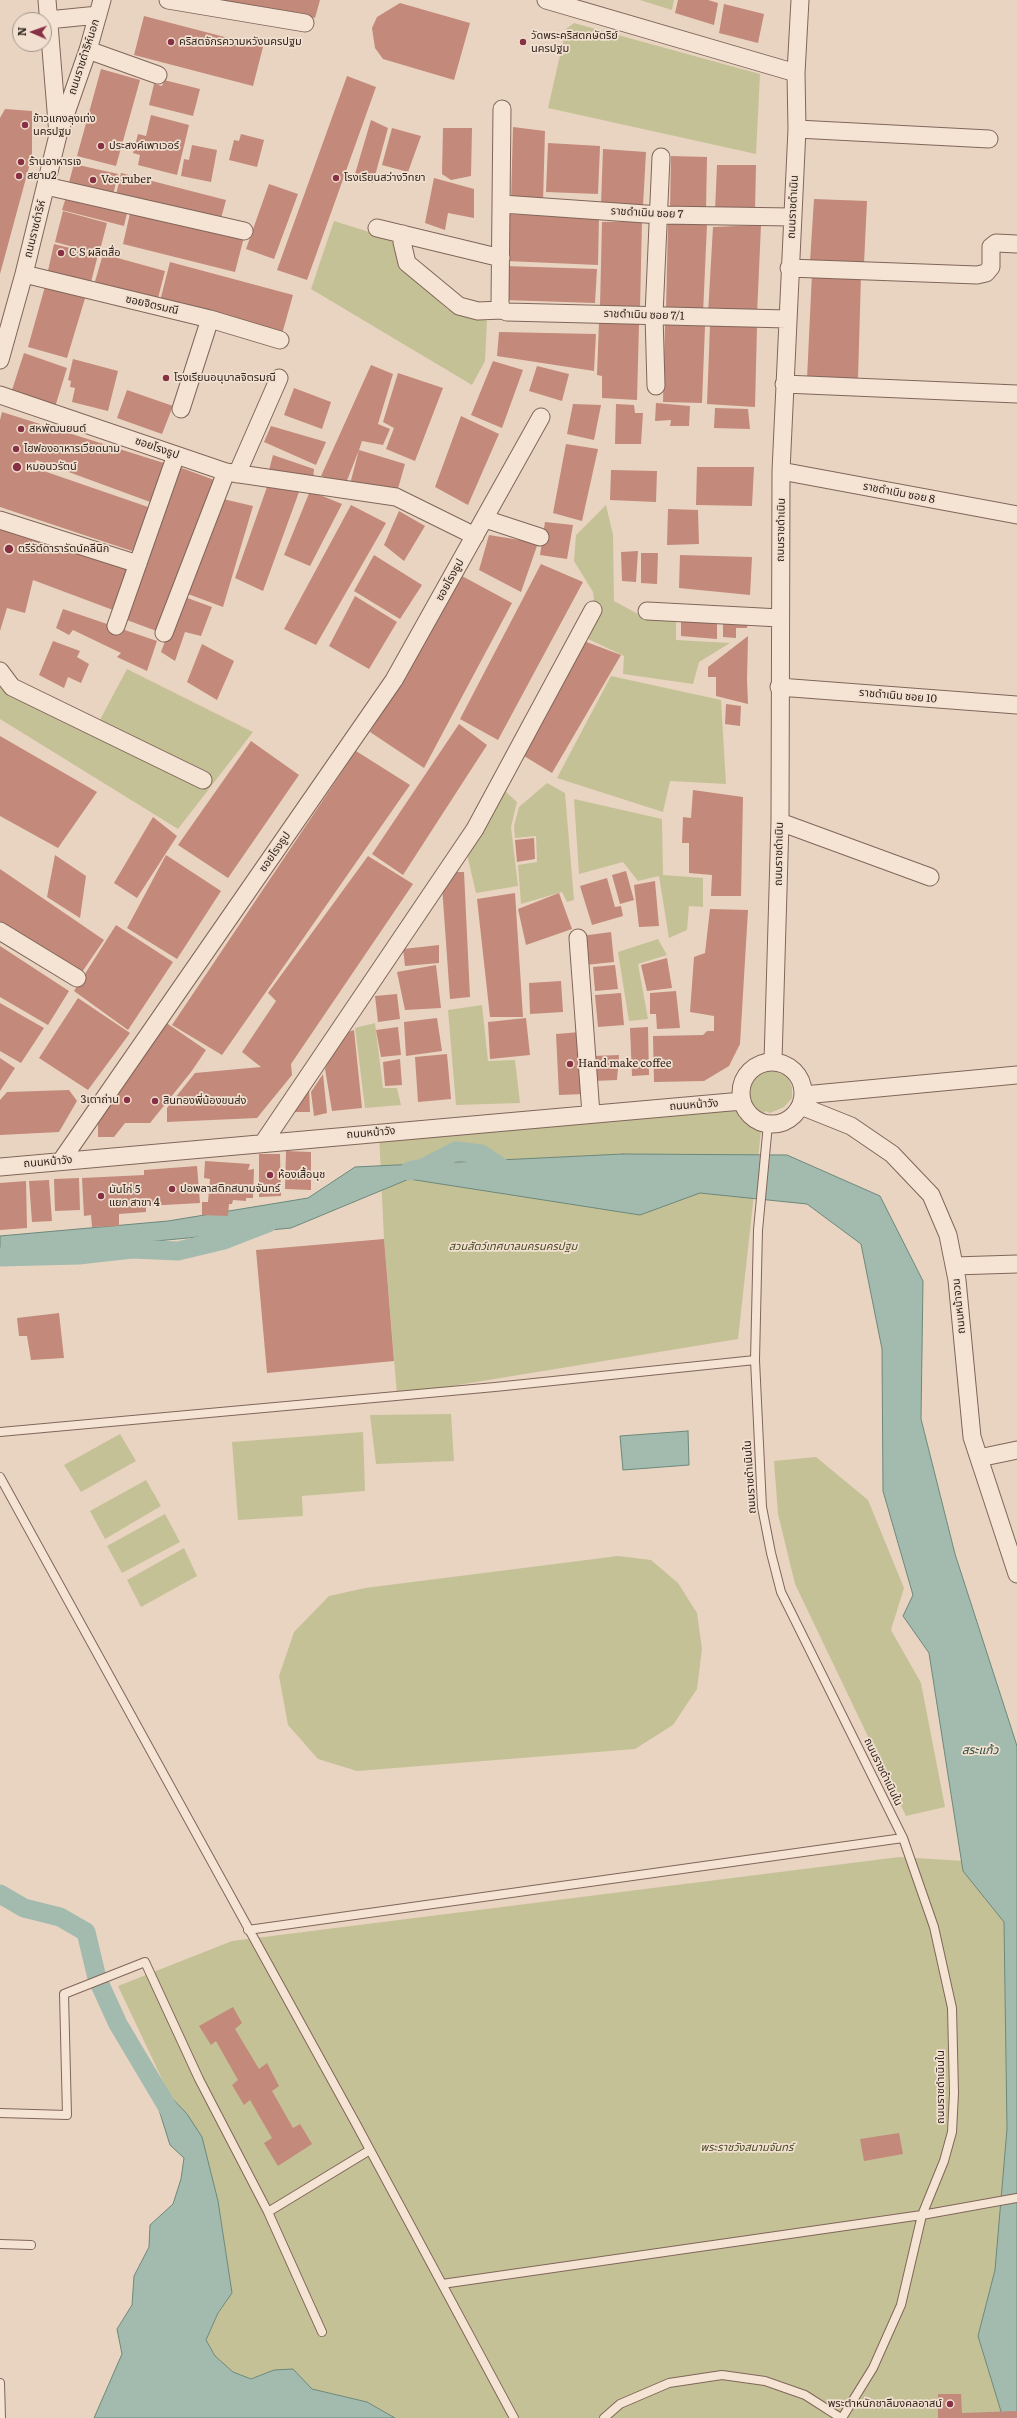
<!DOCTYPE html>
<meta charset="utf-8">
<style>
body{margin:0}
#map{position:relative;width:1017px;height:2418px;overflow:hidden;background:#e9d4c1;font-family:Literata,serif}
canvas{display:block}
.north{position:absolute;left:12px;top:12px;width:40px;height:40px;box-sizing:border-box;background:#f1e0d0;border:1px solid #a49488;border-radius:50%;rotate:272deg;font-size:11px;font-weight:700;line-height:16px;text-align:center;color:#31231d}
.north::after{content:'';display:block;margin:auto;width:14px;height:18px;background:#893144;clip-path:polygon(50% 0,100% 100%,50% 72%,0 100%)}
</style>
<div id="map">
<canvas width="1017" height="2418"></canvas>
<div class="north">N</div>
</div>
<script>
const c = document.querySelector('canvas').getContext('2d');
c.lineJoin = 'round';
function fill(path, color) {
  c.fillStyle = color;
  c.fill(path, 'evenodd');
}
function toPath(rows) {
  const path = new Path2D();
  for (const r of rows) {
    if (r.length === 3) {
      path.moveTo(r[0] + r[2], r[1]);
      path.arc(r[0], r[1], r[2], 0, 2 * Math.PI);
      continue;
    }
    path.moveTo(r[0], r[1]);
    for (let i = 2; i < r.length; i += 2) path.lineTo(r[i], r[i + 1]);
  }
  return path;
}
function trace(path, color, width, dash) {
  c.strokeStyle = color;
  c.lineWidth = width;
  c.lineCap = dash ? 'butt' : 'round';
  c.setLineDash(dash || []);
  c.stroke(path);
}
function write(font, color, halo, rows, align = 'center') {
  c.font = font + ' Literata,"Noto Sans Thai",serif';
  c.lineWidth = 3.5;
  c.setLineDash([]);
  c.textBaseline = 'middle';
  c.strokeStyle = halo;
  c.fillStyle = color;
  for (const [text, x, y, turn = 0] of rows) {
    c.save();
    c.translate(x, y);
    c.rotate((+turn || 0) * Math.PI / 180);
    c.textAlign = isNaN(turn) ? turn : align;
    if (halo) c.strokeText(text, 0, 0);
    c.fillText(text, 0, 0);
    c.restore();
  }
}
fill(toPath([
 [640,0,674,0,672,10],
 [574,23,760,74,756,154,548,108,566,29],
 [334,221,395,240,400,265,447,309,487,321,485,361,472,385,311,289],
 [606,505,613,535,614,601,640,615,676,618,676,640,730,643,699,662,693,684,623,674,624,656,588,639,596,617,593,592,574,561,576,535],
 [127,669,253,732,178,829,0,719,0,681,93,733],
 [611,676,721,700,726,784,670,781,663,812,557,778],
 [547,783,565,793,574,900,567,902,562,892,521,904,518,865,537,862,536,836,515,838,514,826,519,807],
 [504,790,517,802,511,827,518,886,476,893,467,854],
 [574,799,662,819,663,875,703,878,703,907,689,906,687,930,669,938,659,876,638,881,623,862,579,874],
 [658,939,667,955,638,964,648,1019,629,1021,618,952],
 [482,1005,488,1061,515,1060,520,1103,456,1105,448,1010],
 [375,1023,383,1088,397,1088,401,1105,365,1108,355,1028],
 [774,1071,787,1076,792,1087,792,1098,784,1107,770,1113,765,1111,762,1122,738,1339,397,1395,384,1239,379,1132,749,1097,750,1082,761,1073],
 [451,1414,454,1461,376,1464,370,1415],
 [363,1432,365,1491,302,1496,303,1516,238,1520,232,1442],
 [120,1434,136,1461,81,1492,64,1465],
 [816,1457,868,1500,904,1588,891,1630,921,1683,945,1807,906,1816,795,1584,778,1514,774,1461],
 [146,1480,161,1506,105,1539,90,1511],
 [165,1514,180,1542,122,1573,107,1546],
 [184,1548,197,1576,141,1607,127,1580],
 [618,1556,651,1560,678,1583,697,1613,702,1649,697,1689,673,1725,635,1749,357,1771,318,1759,288,1725,279,1676,294,1632,329,1596,365,1588],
 [899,1857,964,1861,1017,1902,1017,2418,395,2418,367,2402,312,2389,293,2370,274,2370,251,2379,233,2372,215,2356,206,2340,218,2313,232,2293,218,2201,210,2172,187,2114,170,2096,118,1986,232,1941]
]), '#c5c196');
const water = toPath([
 [623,1154,787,1155,880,1196,923,1281,921,1419,955,1554,1017,1746,1017,2418,1003,2418,978,2336,995,2270,1007,2129,1004,1922,963,1871,929,1653,903,1616,913,1595,883,1491,882,1349,861,1244,807,1204,700,1193,640,1215,409,1179,291,1228,63,1250,0,1265,0,1236,168,1221,308,1198,355,1167,623,1154],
 [688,1431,689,1465,623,1470,620,1436,688,1431],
 [170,2096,187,2114,202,2137,218,2201,232,2293,218,2313,206,2340,215,2356,233,2372,251,2379,274,2370,293,2369,312,2389,367,2402,395,2418,94,2418,122,2354,117,2329,132,2305,134,2276,149,2247,150,2225,173,2204,181,2179,184,2158,170,2145,159,2110,170,2096]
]);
fill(water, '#a3bbaf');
trace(water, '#6c887b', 1);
trace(toPath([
 [409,1171,423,1168,456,1151,481,1154,511,1174],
 [0,1257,79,1255,132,1249,178,1251,224,1240,268,1223],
 [0,1894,24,1908,60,1917,86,1932,97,1978,118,2024,178,2125]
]), '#a3bbaf', 19);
fill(toPath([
 [212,0,320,0,315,18],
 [678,0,708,0,718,3,714,25,675,13],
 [400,3,470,23,454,80,383,59,375,48,372,28,377,17],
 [724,4,764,14,758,43,719,33],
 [144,16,263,47,253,86,134,55],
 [101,69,140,80,116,166,77,156],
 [347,76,376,87,307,280,277,270],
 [164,80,200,89,193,116,149,105,154,84,162,86],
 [5,109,32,111,32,156,0,274,0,118],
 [151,115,189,125,177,175,138,165,140,155,133,153,138,134,146,136],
 [371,120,388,128,373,183,355,174],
 [513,127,545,131,543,202,511,201],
 [392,128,421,136,408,172,382,165],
 [443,128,472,128,471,176,451,180,442,174],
 [241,134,264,140,257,167,229,160,234,140,239,141],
 [548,143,600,146,598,194,546,192],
 [192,145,217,150,211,182,181,176,184,159,189,160],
 [603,149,646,152,643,206,601,204],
 [671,156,707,157,706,210,670,210],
 [74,164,118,174,113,195,68,186],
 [717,165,756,165,755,211,715,211],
 [121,173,226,200,220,222,116,195],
 [434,178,474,189,474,218,448,213,445,230,425,223],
 [269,184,298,194,274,259,246,249],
 [67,194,128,209,124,226,62,210],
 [814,199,867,201,864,264,810,262],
 [131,209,244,237,235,272,123,244],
 [63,211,107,223,99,254,55,242],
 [507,214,599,217,598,265,506,261],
 [642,221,640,308,600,306,602,222],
 [668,223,707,224,703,314,666,312],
 [761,225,757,315,708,314,713,227],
 [54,244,98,255,90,286,47,275],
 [103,254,165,271,157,302,94,285],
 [170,262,293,295,282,334,160,301],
 [504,266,597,269,595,303,504,300],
 [812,273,861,276,858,379,807,379],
 [46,283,86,295,67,358,28,347],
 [599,322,639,324,637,400,602,398,602,376,597,375],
 [665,325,705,326,702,403,663,402],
 [710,326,757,326,755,407,707,404],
 [499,332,596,334,594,371,497,356],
 [24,353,67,368,55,407,11,393],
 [73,359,118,371,108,411,72,402,75,388,70,387,71,381,68,380],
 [493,361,523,370,502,428,471,415],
 [371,365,393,374,378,424,390,429,383,445,362,441,359,450,405,464,397,492,350,484,359,450,346,483,321,476],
 [537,366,569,374,562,401,529,391],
 [398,373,443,388,415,461,386,449,394,428,383,422],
 [294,388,331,402,322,429,284,415],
 [127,390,173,406,162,434,117,418],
 [656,403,690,406,689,426,670,426,671,420,655,421],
 [573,404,601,405,594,440,567,434],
 [616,404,634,405,635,413,643,413,641,444,615,444],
 [715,408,748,409,750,429,714,428],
 [2,412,167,464,153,503,36,460,35,468,151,508,132,551,0,507,0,420],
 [461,416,499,434,468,505,435,487],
 [271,426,326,442,316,465,264,442],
 [566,444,598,449,582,521,553,513],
 [273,455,314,469,313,480,268,474],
 [179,467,217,481,162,633,124,619],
 [697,467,754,467,752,506,696,505],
 [611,470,657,471,656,502,610,500],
 [267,487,299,492,263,591,235,578],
 [310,491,342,504,310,566,284,555],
 [223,499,253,506,223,607,188,594],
 [351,505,386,523,316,645,284,629],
 [668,509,698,510,699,544,667,545],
 [399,511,425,526,404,561,384,545],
 [545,522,573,525,567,559,540,555],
 [0,528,130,568,113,610,33,580,25,613,7,608,0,631],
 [489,535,538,543,521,592,479,570],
 [638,551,636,582,622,581,621,552],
 [641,553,658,553,657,584,641,583],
 [374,555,422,585,400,619,354,591],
 [680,555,752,557,750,595,679,588],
 [541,564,583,582,498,740,460,719],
 [462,576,512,603,424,768,370,732],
 [182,596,212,607,201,636,185,632,175,661,161,652],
 [355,596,397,622,369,669,329,646],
 [63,609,157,641,147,671,117,657,121,653,73,630,69,635,56,628],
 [681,617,717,618,717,639,681,636],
 [723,618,748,618,747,628,736,628,736,638,723,637],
 [748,636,747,680,748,704,716,696,716,677,708,677,708,667],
 [53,641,80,651,77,657,89,664,81,683,68,677,64,688,39,675],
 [584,641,621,655,552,773,524,756],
 [202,644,234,661,217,700,187,682],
 [726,704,741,706,740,726,725,724],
 [459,724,487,745,403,875,372,854],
 [0,736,97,792,58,848,0,816],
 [251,741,299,775,228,878,178,845],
 [356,751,410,785,222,1055,172,1025],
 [693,790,743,797,741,896,711,896,712,875,689,873,689,843,682,843,683,817,691,818],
 [153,817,177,836,137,898,114,883],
 [534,838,535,859,517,862,515,840],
 [55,855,86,876,80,918,47,897],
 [166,855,221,891,177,959,127,928],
 [368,856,413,884,291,1064,292,1075,257,1118,167,1122,167,1108,195,1073,261,1067,242,1052,276,1001,268,993],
 [0,869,104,940,80,975,0,923],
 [626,871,634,900,620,904,612,875],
 [452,872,464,872,470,997,450,999,442,886],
 [607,878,615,907,621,906,623,916,592,925,580,886],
 [655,881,659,926,639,927,634,885],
 [515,893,523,1017,490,1017,477,899],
 [559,893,572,929,526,945,518,909],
 [710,909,748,910,740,1044,729,1066,704,1081,654,1082,653,1036,703,1035,707,1031,714,1031,714,1016,690,1012,694,957,705,953],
 [116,925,173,962,128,1030,74,991],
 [611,932,614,962,585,965,581,936],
 [439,945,439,963,405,966,403,949],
 [0,946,69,991,48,1025,0,997],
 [667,958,672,988,647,991,641,965],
 [436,965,441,1008,405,1010,397,972],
 [615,965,618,989,595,991,593,967],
 [561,981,563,1012,530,1014,529,983],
 [676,991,680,1028,657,1029,656,1014,650,1014,650,993],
 [621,993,624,1025,598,1027,595,995],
 [397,994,400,1019,378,1022,375,996],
 [78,998,130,1033,88,1090,39,1058],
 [0,1003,44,1028,21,1063,0,1051],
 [437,1018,442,1051,406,1056,404,1022],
 [526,1018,530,1055,490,1059,488,1022],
 [165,1022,206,1050,191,1072,150,1123,125,1123,114,1137,98,1137,98,1119],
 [398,1027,401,1055,381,1057,376,1030],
 [648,1027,649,1075,632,1076,630,1028],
 [354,1030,362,1108,332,1111,325,1069,342,1034],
 [581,1032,584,1094,559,1095,556,1034],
 [447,1054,451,1099,418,1102,415,1057],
 [619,1055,617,1080,593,1081,592,1056],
 [0,1058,15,1068,0,1091],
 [400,1059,402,1085,385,1086,383,1062],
 [323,1074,327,1113,314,1116,311,1092],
 [309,1087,310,1112,294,1112,294,1103],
 [69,1090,77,1101,59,1132,0,1135,0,1100,7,1092],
 [286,1151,311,1152,311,1190,285,1189],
 [259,1154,280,1154,281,1196,259,1197],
 [205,1161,250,1164,248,1170,254,1169,253,1198,246,1198,246,1201,233,1200,232,1204,229,1204,228,1216,202,1215,202,1202,208,1202,210,1179,204,1178],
 [197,1166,200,1203,146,1206,146,1212,119,1214,119,1226,92,1227,91,1215,84,1216,82,1178,144,1175,144,1170],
 [79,1178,80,1210,55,1211,54,1179],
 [49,1180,52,1221,32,1222,29,1181],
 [26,1181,27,1228,0,1230,0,1183],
 [384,1239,394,1361,267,1373,256,1250],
 [59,1313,64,1358,31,1360,27,1336,19,1336,17,1318],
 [233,2007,242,2023,235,2029,259,2069,267,2063,279,2086,272,2091,293,2128,300,2124,312,2144,278,2166,264,2143,272,2138,250,2100,244,2105,232,2085,238,2080,216,2041,211,2045,199,2026],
 [899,2133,903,2154,864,2161,860,2139],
 [938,2394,961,2394,962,2413,1017,2411,1017,2418,938,2418]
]), '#c3897a');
const lane = toPath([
 [768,1124,758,1230,755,1360,762,1507,771,1553,781,1592,903,1838,934,1927,952,2008,954,2093,952,2132,944,2161,922,2215,901,2305,873,2368,842,2418],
 [0,1432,495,1387,755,1360],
 [0,1477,355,2122,514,2418],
 [248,1930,903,1838],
 [0,2113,67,2115,64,1994,145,1962,199,2079,268,2212,322,2332],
 [268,2212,370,2150],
 [0,2244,31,2245],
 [442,2284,922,2215,1017,2198],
 [0,2383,1,2418],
 [604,2418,620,2404,669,2383,722,2375,765,2381,805,2395,841,2418]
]);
const street = toPath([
 [168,0,305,23],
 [546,0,796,73],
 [48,20,98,15],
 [88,50,158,75],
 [797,129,989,139],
 [60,130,88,50,102,0],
 [46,186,244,231],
 [502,204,660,215,792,217],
 [377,228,501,258],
 [403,234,402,242,407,263,459,306,478,311,502,310],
 [789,268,977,275,986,273,991,267,991,247,996,243,1017,244],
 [24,274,210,319,280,340],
 [502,310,507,312,787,319],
 [502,310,500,303,502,109],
 [0,360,24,274,58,135,47,0],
 [784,384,1017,394],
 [656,386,654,315,661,157],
 [0,395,226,472,396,497,475,536],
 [181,409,210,319],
 [781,471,1017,515],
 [237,474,279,378],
 [485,519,540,537],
 [0,520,138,564],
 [647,611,780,618],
 [116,626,176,455],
 [164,633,226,472],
 [0,671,12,687,203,780],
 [779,687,1017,705],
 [780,822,930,877],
 [0,931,77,978],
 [578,938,591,1114],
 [773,1061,780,822,781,471,797,129,796,73,800,0],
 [772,1093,31],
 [804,1095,1017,1075],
 [801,1106,851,1126,892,1154,931,1195,948,1235,957,1280,972,1437,1017,1574],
 [263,1143,475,829,593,610],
 [61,1161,394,680,541,417],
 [0,1167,742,1101],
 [954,1266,1017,1264],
 [979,1458,1017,1450]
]);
trace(lane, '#80665a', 10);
trace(street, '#80665a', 19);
trace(lane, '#f5e3d3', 8);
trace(street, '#f5e3d3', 17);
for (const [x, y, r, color] of [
 [171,42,4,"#893144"],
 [523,42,4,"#893144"],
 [25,125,4,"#893144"],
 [101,146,4,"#893144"],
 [21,162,4,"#893144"],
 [19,176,4,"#893144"],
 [336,178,4,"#893144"],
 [93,180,4,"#893144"],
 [61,253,4,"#893144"],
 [166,378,4,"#893144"],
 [21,429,4,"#893144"],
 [16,449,4,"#893144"],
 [17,467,5,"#893144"],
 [9,549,5,"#893144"],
 [570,1064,4,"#893144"],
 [127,1100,4,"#893144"],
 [155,1101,4,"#893144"],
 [270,1175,4,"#893144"],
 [172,1189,4,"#893144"],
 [101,1196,4,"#893144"],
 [950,2404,4,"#893144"]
]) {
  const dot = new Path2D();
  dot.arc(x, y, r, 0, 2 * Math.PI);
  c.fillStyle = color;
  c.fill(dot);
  trace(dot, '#f1e0d0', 1.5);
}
write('11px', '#31231d', '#f1e0d0', [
 ["วัดพระคริสตกษัตริย์",531,36],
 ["นครปฐม",531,49],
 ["คริสตจักรความหวังนครปฐม",179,42],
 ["ข้าวแกงลุงเท่ง",33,119],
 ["นครปฐม",33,132],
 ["ประสงค์เพาเวอร์",109,146],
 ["ร้านอาหารเจ",29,162],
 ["สยาม2",27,176],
 ["โรงเรียนสว่างวิทยา",344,178],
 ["Vee ruber",101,180],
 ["C S ผลิตสื่อ",69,253],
 ["โรงเรียนอนุบาลจิตรมณี",174,378],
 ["สหพัฒนยนต์",29,429],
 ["ไฮฟองอาหารเวียดนาม",24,449],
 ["หมอนวรัตน์",26,467],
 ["ตรีรัต์ดารารัตน์คลีนิก",18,549],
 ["Hand make coffee",578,1064],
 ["3เตาถ่าน",119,1100,"right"],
 ["สินทองพี่น้องขนส่ง",163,1101],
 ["ห้องเสื้อนุช",278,1175],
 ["ปอพลาสติกสนามจันทร์",180,1189],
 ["มันไก่ 5",109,1190],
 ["แยก สาขา 4",109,1203],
 ["พระตำหนักชาลีมงคลอาสน์",942,2404,"right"]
], 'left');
write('11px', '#31231d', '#f1e0d0', [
 ["ถนนราชดำริห์นอก",84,57,-72],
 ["ถนนราชดำเนิน",793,207,-87],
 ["ราชดำเนิน ซอย 7",647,213,3],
 ["ถนนราชดำริห์",35,229,-76],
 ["ซอยจิตรมณี",152,305,13],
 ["ราชดำเนิน ซอย 7/1",644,315,2],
 ["ซอยโรงธูป",157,448,19],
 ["ราชดำเนิน ซอย 8",899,493,11],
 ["ถนนราชดำเนิน",781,530,-89],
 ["ซอยโรงธูป",450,580,-61],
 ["ราชดำเนิน ซอย 10",898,696,5],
 ["ซอยโรงธูป",275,852,-55],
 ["ถนนราชดำเนิน",779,854,-89],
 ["ถนนหน้าวัง",694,1105,-4],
 ["ถนนหน้าวัง",371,1133,-5],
 ["ถนนหน้าวัง",48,1162,-5],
 ["ถนนหน้าจวน",959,1306,-96],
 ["ถนนราชดำเนินใน",750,1477,-94],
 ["ถนนราชดำเนินใน",883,1772,64],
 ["ถนนราชดำเนินใน",941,2087,-90]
]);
write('italic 11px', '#4a4c26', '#f1e0d0', [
 ["สวนสัตว์เทศบาลนครนครปฐม",513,1247],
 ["พระราชวังสนามจันทร์",747,2148]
]);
write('italic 12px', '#2e5046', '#f1e0d0', [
 ["สระแก้ว",980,1750]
]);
</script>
